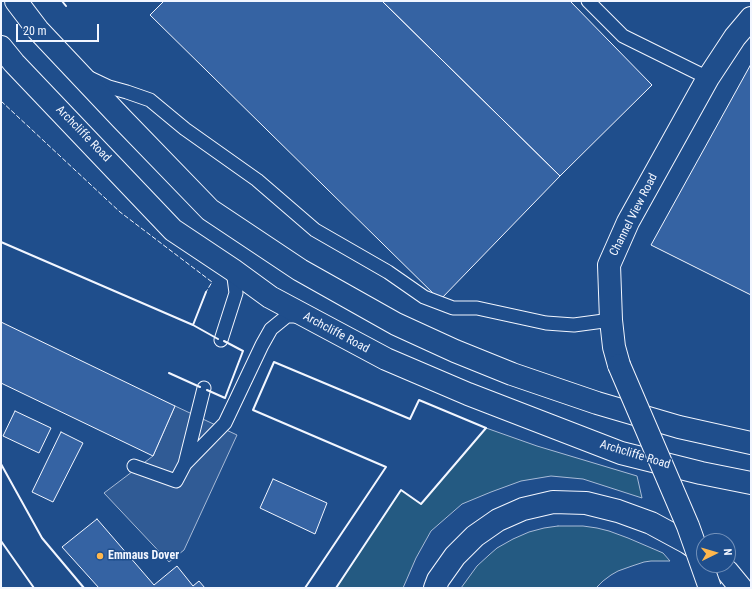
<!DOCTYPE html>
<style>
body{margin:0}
#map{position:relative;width:752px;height:589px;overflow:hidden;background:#1f4e8c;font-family:"Roboto Condensed",sans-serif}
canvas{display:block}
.frame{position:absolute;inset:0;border:2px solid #f2f6ff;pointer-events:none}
.north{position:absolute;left:696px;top:533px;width:40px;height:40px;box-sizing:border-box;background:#1f4e8c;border:1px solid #7391ba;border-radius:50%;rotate:85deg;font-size:11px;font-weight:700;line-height:16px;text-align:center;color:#f2f6ff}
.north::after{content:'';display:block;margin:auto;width:14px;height:18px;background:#ffb74d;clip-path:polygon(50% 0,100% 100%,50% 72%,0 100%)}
.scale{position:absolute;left:16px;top:24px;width:83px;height:18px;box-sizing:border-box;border:2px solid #f2f6ff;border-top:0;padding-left:5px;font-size:12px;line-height:14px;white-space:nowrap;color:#f2f6ff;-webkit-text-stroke:3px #1f4e8c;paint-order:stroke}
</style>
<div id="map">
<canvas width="752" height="589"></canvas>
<div class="frame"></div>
<div class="north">N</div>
<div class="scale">20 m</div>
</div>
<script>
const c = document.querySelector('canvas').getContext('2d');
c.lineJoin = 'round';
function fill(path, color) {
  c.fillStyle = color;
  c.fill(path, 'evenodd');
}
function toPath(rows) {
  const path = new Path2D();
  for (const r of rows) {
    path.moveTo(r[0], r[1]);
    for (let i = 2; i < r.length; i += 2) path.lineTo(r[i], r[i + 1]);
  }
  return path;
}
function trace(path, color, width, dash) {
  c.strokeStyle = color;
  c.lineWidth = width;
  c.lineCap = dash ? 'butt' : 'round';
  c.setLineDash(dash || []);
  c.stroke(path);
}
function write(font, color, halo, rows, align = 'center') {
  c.font = font + ' "Roboto Condensed",sans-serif';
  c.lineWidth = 3;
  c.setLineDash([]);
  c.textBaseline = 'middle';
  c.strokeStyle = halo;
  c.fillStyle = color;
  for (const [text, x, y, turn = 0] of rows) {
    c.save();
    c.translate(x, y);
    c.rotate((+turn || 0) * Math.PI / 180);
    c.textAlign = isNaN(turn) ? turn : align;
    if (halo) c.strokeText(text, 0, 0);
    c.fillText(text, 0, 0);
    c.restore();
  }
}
const green = toPath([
 [486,428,537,446,637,476,642,498,583,479,551,476,521,481,491,492,462,504,431,531,416,558,403,588,336,588,401,490,421,504,486,428],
 [558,526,583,526,597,528,609,531,628,538,663,553,670,561,651,561,644,562,632,566,618,571,611,575,603,581,596,588,461,588,477,566,489,555,497,548,513,539,529,532,544,528,558,526]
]);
fill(green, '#245a82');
trace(green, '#a8bbd7', 1);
const parking = toPath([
 [175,406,237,435,184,550,169,562,104,493,153,456,175,406]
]);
fill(parking, '#305b95');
trace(parking, '#a8bbd7', 1);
const building = toPath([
 [164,1,382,1,560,176,440,300,150,15,164,1],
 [382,1,570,1,652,85,560,176,382,1],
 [751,64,751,295,651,245,751,64],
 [1,322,175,406,153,456,1,383,1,322],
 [15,411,51,428,39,453,3,436,15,411],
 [61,432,83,443,53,502,32,492,61,432],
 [273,479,327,503,315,534,260,508,273,479],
 [97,519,154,585,177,566,193,586,199,581,205,588,99,588,62,547,97,519]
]);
fill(building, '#3563a3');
trace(building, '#f2f6ff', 1);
const service = toPath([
 [588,1,623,36,708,78],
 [90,78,109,87,127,92,150,100,185,129,257,180,315,230,388,272,424,297,453,308,477,308,546,323,574,325,611,320],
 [221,340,236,293,233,270],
 [185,464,225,423,262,345,271,329,287,316,302,316],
 [134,466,176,481,185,464,204,388]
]);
const minor = toPath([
 [619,365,614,347,611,320,609,265,628,222,708,78,735,37,751,18],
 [719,565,727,571,741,588],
 [435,588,438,580,455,556,475,536,498,520,523,509,553,502,586,503,618,511,651,523,688,543,704,554]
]);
const trunk = toPath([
 [16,1,38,30,121,118,210,210,300,270,396,324,455,351,512,374,597,403,679,427,751,443],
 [1,47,14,63,173,230,233,270,270,297,386,359,468,394,621,453,701,473,751,483]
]);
trace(service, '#f2f6ff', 15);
trace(minor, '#f2f6ff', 24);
trace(trunk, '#f2f6ff', 24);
trace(service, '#1f4e8c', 13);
trace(minor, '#1f4e8c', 22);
trace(trunk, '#1f4e8c', 22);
const minorBridge = toPath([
 [619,365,688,526,710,588]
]);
trace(minorBridge, '#f2f6ff', 24, []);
trace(minorBridge, '#1f4e8c', 22);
trace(toPath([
 [1,101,120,212,212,282,206,292]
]), '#f2f6ff', 1, [5, 2]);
trace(toPath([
 [62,1,66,6],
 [1,242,193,325,218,339],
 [193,325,206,292],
 [169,373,200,387],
 [207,390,225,398,243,351,224,341],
 [1,464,42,538,84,588],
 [1,541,34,588],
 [305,588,386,467,253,410,274,362,410,419,419,400,486,428,421,504,401,490,336,588]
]), '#f2f6ff', 2);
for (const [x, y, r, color] of [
 [100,556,4,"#ffb74d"]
]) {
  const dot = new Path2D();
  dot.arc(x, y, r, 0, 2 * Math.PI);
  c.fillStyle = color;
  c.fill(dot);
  trace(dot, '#1f4e8c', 1.5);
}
write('12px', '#f2f6ff', '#1f4e8c', [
 ["Archcliffe Road",83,134,46],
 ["Channel View Road",634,215,-63],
 ["Archcliffe Road",336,333,28],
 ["Archcliffe Road",635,455,17]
]);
write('bold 12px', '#f2f6ff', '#1f4e8c', [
 ["Emmaus Dover",108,556]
], 'left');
</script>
